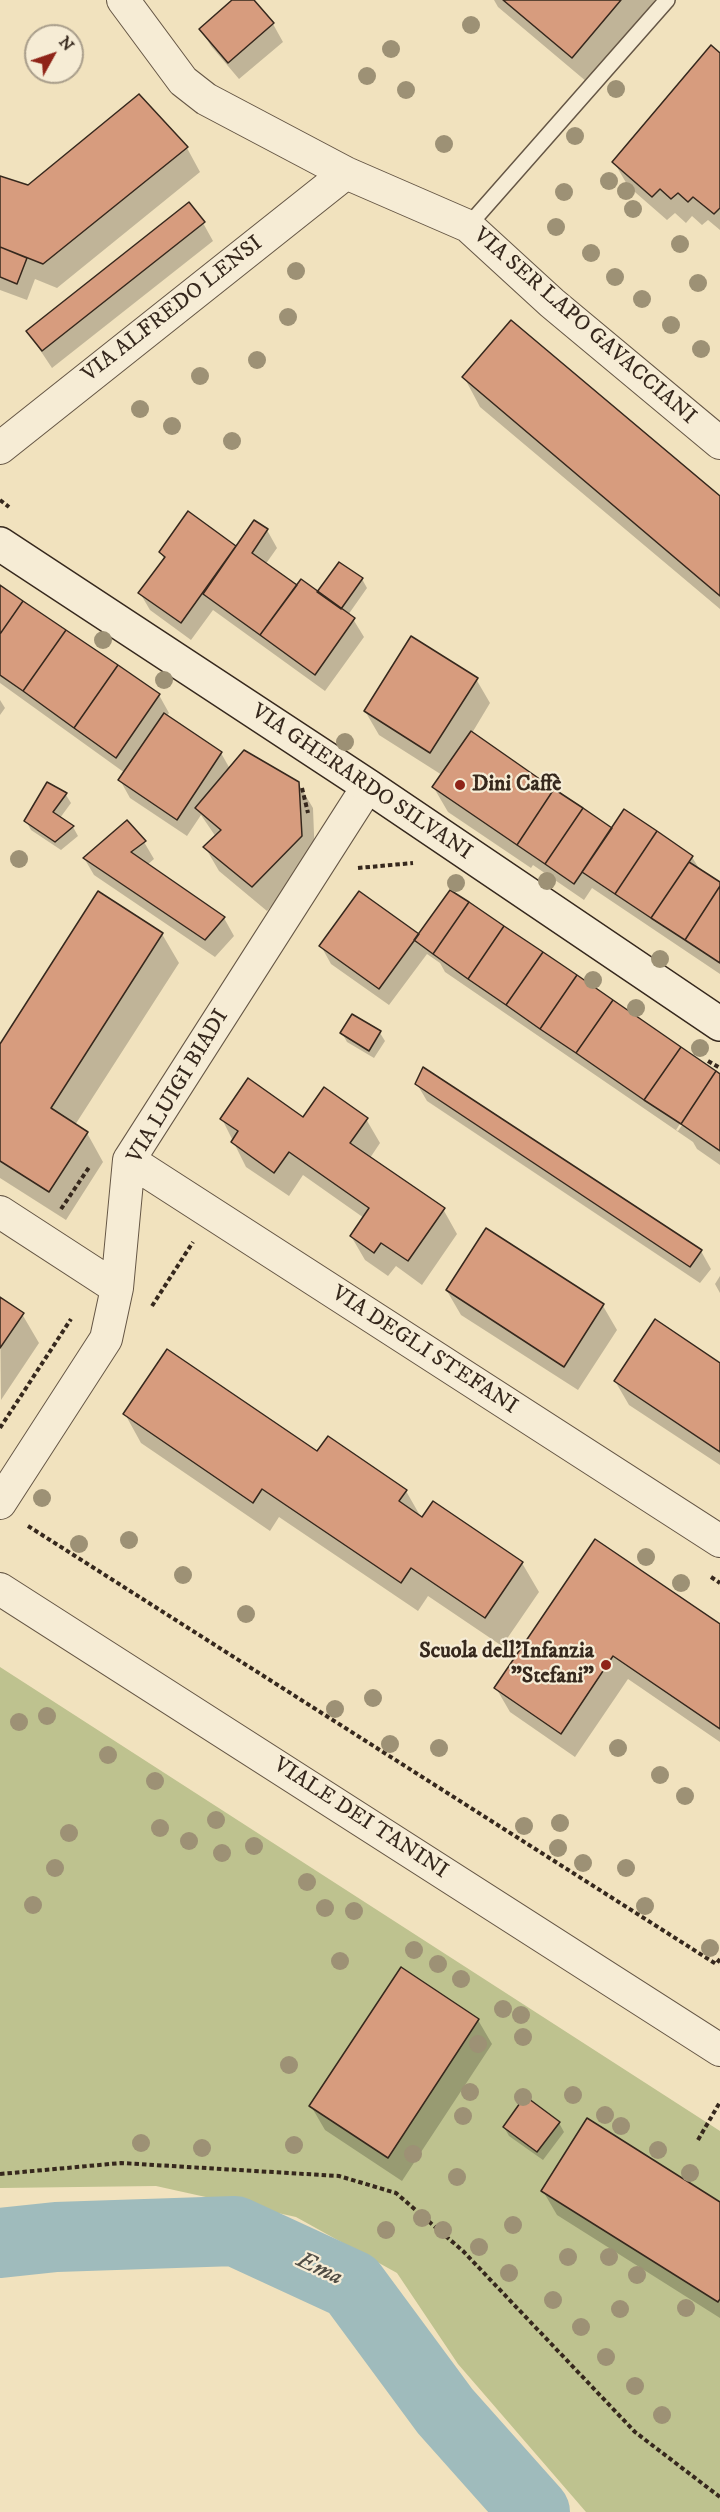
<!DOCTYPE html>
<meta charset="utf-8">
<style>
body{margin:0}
#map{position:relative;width:720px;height:2512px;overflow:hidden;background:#f1e2be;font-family:"IM FELL DW Pica",serif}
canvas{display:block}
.north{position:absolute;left:24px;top:24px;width:60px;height:60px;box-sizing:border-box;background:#f6ecd5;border:2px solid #a99e8b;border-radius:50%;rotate:50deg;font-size:16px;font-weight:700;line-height:24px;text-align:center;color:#36281d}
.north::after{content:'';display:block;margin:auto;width:21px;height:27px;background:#8f2418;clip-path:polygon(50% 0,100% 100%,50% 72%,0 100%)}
</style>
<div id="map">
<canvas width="720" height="2512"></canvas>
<div class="north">N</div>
</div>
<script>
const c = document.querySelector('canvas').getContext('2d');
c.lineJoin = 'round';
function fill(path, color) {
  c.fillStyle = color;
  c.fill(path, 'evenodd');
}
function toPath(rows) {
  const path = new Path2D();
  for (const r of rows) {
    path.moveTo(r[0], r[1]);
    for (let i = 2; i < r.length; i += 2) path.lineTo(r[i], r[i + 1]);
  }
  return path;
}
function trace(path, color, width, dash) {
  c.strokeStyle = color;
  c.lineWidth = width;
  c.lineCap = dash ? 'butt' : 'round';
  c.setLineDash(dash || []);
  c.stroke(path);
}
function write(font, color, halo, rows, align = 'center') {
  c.font = font + ' "IM FELL DW Pica",serif';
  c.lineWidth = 4.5;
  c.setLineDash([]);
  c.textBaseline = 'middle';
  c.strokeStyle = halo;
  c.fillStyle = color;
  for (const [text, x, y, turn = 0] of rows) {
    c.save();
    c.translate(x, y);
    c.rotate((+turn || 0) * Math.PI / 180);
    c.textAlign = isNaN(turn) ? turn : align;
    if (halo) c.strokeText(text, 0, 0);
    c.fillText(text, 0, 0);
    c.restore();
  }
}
fill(toPath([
 [0,1667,720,2131,720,2512,586,2512,458,2364,397,2273,296,2217,156,2186,0,2188]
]), '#bec28f');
fill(toPath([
 [234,0,252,0,273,24,283,42,239,79,211,46,201,29],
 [494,0,655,0,587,82,498,7],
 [720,55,720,230,708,220,702,225,692,216,686,223,675,213,667,220,628,186,614,162],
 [187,148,200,172,57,288,35,279,27,300,0,290,0,178,28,186],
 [203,223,213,241,52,368,28,332],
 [464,377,720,498,720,609,480,407],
 [189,513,237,548,267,530,277,548,265,565,297,587,317,593,362,579,367,588,348,615,353,619,364,637,325,691,213,610,191,640,150,610,140,593,164,559,160,552],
 [0,588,159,695,169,713,166,717,221,753,230,769,298,783,313,808,315,860,267,911,219,871,205,847,216,837,201,815,187,836,130,798,120,780,125,773,0,683],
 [476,679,490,703,472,733,612,830,692,857,700,870,720,884,720,974,592,888,584,900,533,865,531,868,448,812,434,788,442,775,379,735,365,711],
 [0,700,5,708,0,715],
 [66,795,71,803,60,818,73,827,78,836,61,850,31,830,26,821],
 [144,842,154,859,147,865,224,918,234,936,215,957,94,875,84,858],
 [162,934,179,963,75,1125,87,1133,103,1162,66,1220,0,1178,0,1046],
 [419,936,720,1076,720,1165,697,1149,693,1142,445,972,440,963,427,954,389,1005,331,964,321,946],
 [710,1078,714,1078,678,1131,676,1130],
 [342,1033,380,1033,385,1041,374,1058,347,1042],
 [424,1070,701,1251,711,1269,700,1283,427,1101,417,1084],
 [222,1119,366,1119,380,1143,370,1158,443,1209,457,1234,422,1285,396,1266,388,1276,365,1260,351,1236,364,1218,303,1175,289,1196,246,1167],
 [720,1276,720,1293,715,1284],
 [447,1291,603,1306,617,1330,578,1390,461,1315],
 [0,1299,22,1314,39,1343,1,1400],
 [720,1365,720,1465,629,1405,615,1381],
 [125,1414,318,1453,406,1491,422,1519,433,1503,522,1563,539,1592,502,1646,428,1596,418,1611,279,1517,270,1531,141,1443],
 [720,1626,720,1742,628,1679,575,1757,510,1712,496,1688],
 [478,2020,492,2044,402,2181,325,2130,311,2106],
 [559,2123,564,2132,543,2160,509,2136,504,2127],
 [543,2191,720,2204,720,2318,557,2215]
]), '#0003');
trace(toPath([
 [0,2243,56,2237,235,2231,352,2285,445,2411,535,2512]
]), '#9fbbbc', 70);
const building = toPath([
 [232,0,254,0,274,23,228,63,199,29,232,0],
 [503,0,621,0,572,58,503,0],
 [711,45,720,53,720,208,714,214,693,197,688,202,678,193,671,199,660,189,652,197,612,162,711,45],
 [139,94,188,147,43,264,0,247,0,176,28,185,139,94],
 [189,202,205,222,42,351,26,331,189,202],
 [0,247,27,258,17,284,0,277,0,247],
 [511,320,720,496,720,596,462,377,511,320],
 [188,511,236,546,181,623,138,593,165,557,159,552,188,511],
 [254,520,268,529,252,553,297,585,260,635,203,594,254,520],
 [339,562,363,578,341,609,317,592,339,562],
 [301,579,355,618,315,675,260,635,301,579],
 [0,585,23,601,0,634,0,585],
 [23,601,66,630,23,691,0,675,0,634,23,601],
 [66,630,118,665,74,728,23,691,66,630],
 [411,636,478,678,430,753,364,711,411,636],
 [118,665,160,694,116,758,74,728,118,665],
 [164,713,222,752,177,820,118,780,164,713],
 [471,731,554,789,517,845,432,787,471,731],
 [244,750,299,782,302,836,252,887,203,847,221,830,195,808,244,750],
 [47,782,67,793,53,812,74,826,55,842,24,821,47,782],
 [554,789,583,808,545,864,517,845,554,789],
 [583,808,612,828,574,884,545,864,583,808],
 [624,809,657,831,615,894,582,872,624,809],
 [127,820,146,841,131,852,225,917,205,940,83,858,127,820],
 [657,831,693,856,651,918,615,894,657,831],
 [689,862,720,882,720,886,685,940,651,918,689,862],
 [720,886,720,963,685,940,720,886],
 [450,890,469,902,433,954,414,940,450,890],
 [98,891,163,933,51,1108,88,1132,49,1192,0,1161,0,1044,98,891],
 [359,891,419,934,379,989,319,946,359,891],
 [469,902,504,926,468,979,433,954,469,902],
 [504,926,543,952,506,1005,468,979,504,926],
 [543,952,577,975,540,1029,506,1005,543,952],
 [577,975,613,1000,576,1053,540,1029,577,975],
 [613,1000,681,1047,644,1100,576,1053,613,1000],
 [352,1014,381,1031,369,1051,340,1033,352,1014],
 [681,1047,716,1071,681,1124,644,1100,681,1047],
 [423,1067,702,1250,690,1267,415,1084,423,1067],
 [716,1071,720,1074,720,1151,681,1124,716,1071],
 [248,1078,303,1117,324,1087,368,1118,350,1143,445,1208,408,1261,381,1243,374,1253,350,1236,369,1208,289,1152,274,1173,231,1142,238,1131,220,1119,248,1078],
 [486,1228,604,1304,564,1367,446,1290,486,1228],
 [0,1297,24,1313,0,1348,0,1297],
 [655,1319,720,1363,720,1452,614,1381,655,1319],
 [167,1349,317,1451,328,1436,407,1490,399,1501,422,1517,433,1501,523,1562,485,1618,411,1568,401,1583,262,1489,253,1503,123,1414,167,1349],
 [595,1539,720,1624,720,1729,613,1656,561,1734,494,1688,595,1539],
 [401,1967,479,2019,388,2158,309,2106,401,1967],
 [525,2096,560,2122,537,2152,503,2127,525,2096],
 [587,2118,720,2202,720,2299,718,2302,541,2191,587,2118]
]);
fill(building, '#d79c7e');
trace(building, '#36281d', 1.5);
const service = toPath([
 [468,226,667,0]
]);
const minor = toPath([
 [123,0,183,81,206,99,346,173,468,226,552,303,720,443],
 [0,448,346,173],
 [129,1160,720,1541],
 [0,1212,117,1288],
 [0,1503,106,1339,117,1288,129,1160,368,786],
 [0,1589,720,2050]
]);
const secondary = toPath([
 [0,544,368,786,720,1024]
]);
trace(service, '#655645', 18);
trace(minor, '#655645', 34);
trace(secondary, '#36281d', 36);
trace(toPath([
 [0,500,9,507],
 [302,788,308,813],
 [358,868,413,863],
 [708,1061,720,1068],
 [61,1209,90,1166],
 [152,1306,193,1242],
 [0,1428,71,1319],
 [28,1526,716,1964,720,1959],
 [711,1577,720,1583],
 [698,2140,720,2102],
 [0,2174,121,2163,339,2176,396,2193,463,2251,635,2432,720,2497]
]), '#36281d', 4, [4.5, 3]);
trace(service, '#f6ecd5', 15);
trace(minor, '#f6ecd5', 32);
trace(secondary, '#f6ecd5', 33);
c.fillStyle = '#9d9175';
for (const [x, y] of [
 [471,25],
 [391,49],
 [367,76],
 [616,89],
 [406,90],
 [575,136],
 [444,144],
 [609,181],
 [626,191],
 [564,192],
 [633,209],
 [556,227],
 [680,244],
 [591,253],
 [296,271],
 [615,277],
 [698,283],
 [642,299],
 [288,317],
 [671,325],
 [701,349],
 [257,360],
 [200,376],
 [140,409],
 [172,426],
 [232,441],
 [103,640],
 [164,680],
 [345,742],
 [19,859],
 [547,881],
 [456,883],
 [660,959],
 [593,980],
 [636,1008],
 [700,1048],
 [42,1498],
 [129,1540],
 [79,1544],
 [646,1557],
 [183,1575],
 [681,1583],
 [246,1614],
 [373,1698],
 [335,1709],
 [47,1716],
 [19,1722],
 [390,1744],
 [439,1748],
 [618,1748],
 [108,1755],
 [660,1775],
 [155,1781],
 [685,1796],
 [216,1820],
 [560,1823],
 [524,1826],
 [160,1828],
 [69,1833],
 [189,1841],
 [254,1846],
 [558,1848],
 [222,1853],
 [583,1863],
 [55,1868],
 [626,1868],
 [307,1882],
 [33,1905],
 [645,1906],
 [325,1908],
 [354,1911],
 [710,1948],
 [414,1950],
 [340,1961],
 [438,1964],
 [461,1979],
 [503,2009],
 [521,2015],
 [523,2037],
 [478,2044],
 [289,2065],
 [470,2092],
 [573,2095],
 [523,2097],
 [605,2115],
 [463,2116],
 [621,2126],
 [141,2143],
 [294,2145],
 [202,2148],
 [658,2150],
 [413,2154],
 [690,2173],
 [457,2177],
 [422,2218],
 [513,2225],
 [386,2230],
 [443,2230],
 [479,2247],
 [568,2257],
 [609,2257],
 [509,2273],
 [637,2275],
 [553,2300],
 [686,2308],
 [620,2309],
 [581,2327],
 [606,2357],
 [635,2386],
 [662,2415]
]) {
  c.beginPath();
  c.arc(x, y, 9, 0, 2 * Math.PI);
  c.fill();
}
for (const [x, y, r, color] of [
 [460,785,6,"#8f2418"],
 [606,1665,6,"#8f2418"]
]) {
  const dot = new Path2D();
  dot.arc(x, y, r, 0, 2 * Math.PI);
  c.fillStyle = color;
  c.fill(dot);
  trace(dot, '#f6ecd5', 2);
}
write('22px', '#36281d', '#f6ecd5', [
 ["VIA ALFREDO LENSI",173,310,-38],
 ["VIA SER LAPO GAVACCIANI",584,327,41],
 ["VIA GHERARDO SILVANI",361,783,34],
 ["VIA LUIGI BIADI",179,1087,-59],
 ["VIA DEGLI STEFANI",424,1351,33],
 ["VIALE DEI TANINI",360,1819,33]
]);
write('bold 22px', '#36281d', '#f6ecd5', [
 ["Dini Caffè",472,785],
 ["Scuola dell'Infanzia",594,1652,"right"],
 ["\"Stefani\"",594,1677,"right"]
], 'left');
write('italic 24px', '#504d45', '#f6ecd5', [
 ["Ema",319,2270,25]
]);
</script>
